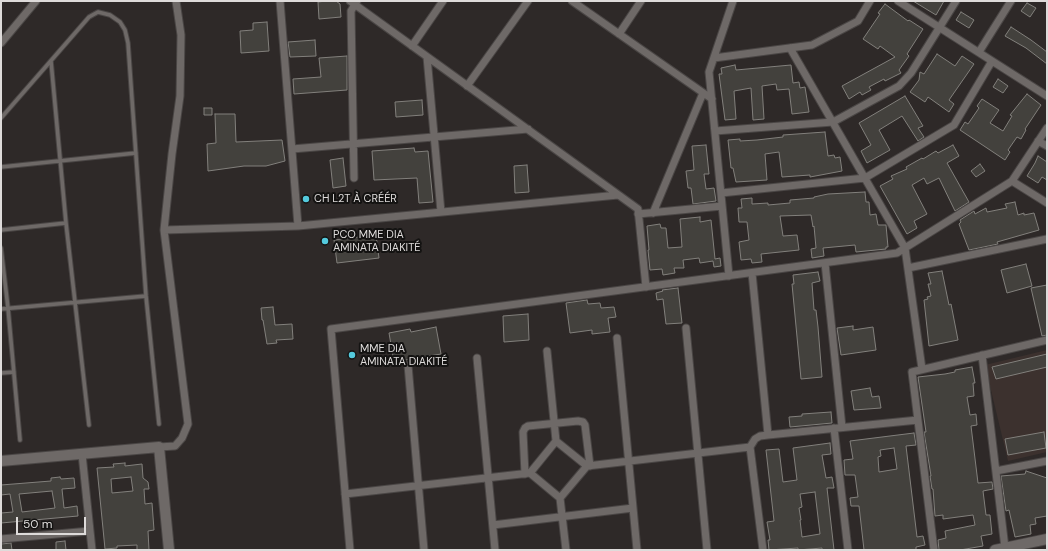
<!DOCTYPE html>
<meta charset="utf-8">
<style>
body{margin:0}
#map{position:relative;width:1048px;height:551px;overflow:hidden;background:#2e2928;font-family:"DM Sans",sans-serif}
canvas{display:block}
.frame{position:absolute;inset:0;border:2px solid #dedbda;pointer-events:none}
.scale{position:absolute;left:16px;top:517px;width:70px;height:18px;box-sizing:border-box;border:2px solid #dedbda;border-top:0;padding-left:5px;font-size:12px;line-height:14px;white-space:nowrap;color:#dedbda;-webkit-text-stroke:3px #141312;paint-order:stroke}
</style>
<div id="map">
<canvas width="1048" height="551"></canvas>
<div class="frame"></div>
<div class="scale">50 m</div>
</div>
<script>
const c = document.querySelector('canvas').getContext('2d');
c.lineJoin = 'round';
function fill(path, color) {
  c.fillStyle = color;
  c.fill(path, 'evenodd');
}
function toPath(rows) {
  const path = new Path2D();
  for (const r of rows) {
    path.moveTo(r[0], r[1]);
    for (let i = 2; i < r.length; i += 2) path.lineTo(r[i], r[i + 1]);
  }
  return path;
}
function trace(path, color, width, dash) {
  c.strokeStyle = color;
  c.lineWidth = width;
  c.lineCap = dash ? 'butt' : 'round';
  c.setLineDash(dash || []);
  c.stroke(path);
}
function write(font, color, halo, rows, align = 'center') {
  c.font = font + ' "DM Sans",sans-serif';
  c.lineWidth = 4;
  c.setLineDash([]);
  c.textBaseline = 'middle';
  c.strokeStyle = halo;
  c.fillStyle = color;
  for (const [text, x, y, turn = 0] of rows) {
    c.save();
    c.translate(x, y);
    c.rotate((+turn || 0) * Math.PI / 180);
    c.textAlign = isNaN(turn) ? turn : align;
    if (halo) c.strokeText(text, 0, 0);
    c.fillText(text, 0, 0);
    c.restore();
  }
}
fill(toPath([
 [1047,350,1047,452,1008,461,985,365]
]), '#3c312e');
const building = toPath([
 [326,1,336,1,340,4,341,17,319,19,318,2,326,1],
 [913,1,944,1,936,15,913,1],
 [1027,3,1036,8,1030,17,1021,11,1027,3],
 [885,4,908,21,909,20,923,29,907,54,909,56,899,70,901,73,885,81,884,79,869,87,871,90,862,95,860,92,849,99,842,86,895,57,880,46,878,49,863,39,880,14,878,13,885,4],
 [961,12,974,20,969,28,956,20,961,12],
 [267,22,269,51,241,53,240,31,253,30,253,23,267,22],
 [1011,27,1031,40,1047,52,1047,64,1026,48,1005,36,1011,27],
 [315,40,316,56,290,57,288,42,315,40],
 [937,54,955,66,962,56,974,64,949,100,954,104,949,112,928,97,925,102,910,92,919,80,920,72,924,74,937,54],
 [347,56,347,90,294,94,293,79,321,77,319,58,347,56],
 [735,65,736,70,791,65,793,83,799,82,800,88,805,87,809,112,792,114,789,89,777,90,776,84,762,86,764,119,753,120,751,88,734,91,736,119,725,120,719,74,722,74,721,68,735,65],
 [998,79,1008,86,1003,93,993,87,998,79],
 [1027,94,1041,105,1025,129,1026,130,1021,139,1017,137,1008,150,1010,152,1005,160,960,130,965,122,968,124,979,108,977,106,982,99,999,110,990,123,1003,131,1012,116,1010,115,1027,94],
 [905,96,923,126,918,128,924,137,918,141,902,116,879,130,890,150,867,163,861,151,871,145,859,123,905,96],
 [422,100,423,115,396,117,395,102,422,100],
 [204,108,212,108,212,115,204,115,204,108],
 [215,114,235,114,236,142,282,140,285,161,266,166,244,166,208,171,207,144,216,143,215,114],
 [825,132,828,156,834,155,835,158,840,157,842,171,810,177,810,175,782,177,779,152,765,154,767,180,736,182,733,168,731,168,728,140,740,139,740,141,757,140,783,137,783,135,825,132],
 [706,145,709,174,704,174,706,189,714,188,716,201,693,204,691,188,688,188,686,171,694,170,692,146,706,145],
 [953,145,959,156,947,163,969,202,955,211,939,178,927,184,924,178,912,185,927,214,914,221,917,228,907,234,880,186,893,179,891,176,907,169,906,167,922,158,923,159,936,151,938,153,953,145],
 [414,148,415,152,428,151,433,202,419,203,417,178,374,180,372,151,414,148],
 [1038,156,1047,162,1047,180,1042,177,1038,183,1027,176,1035,163,1038,156],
 [343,158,346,186,333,188,330,160,343,158],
 [980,164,985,171,976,177,971,171,980,164],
 [527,165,529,192,515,193,514,166,527,165],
 [865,192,866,202,869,202,870,215,876,214,878,225,886,225,888,247,886,247,886,249,856,252,855,245,823,248,824,256,812,258,811,249,816,248,814,226,813,227,811,215,780,216,783,236,797,235,799,250,761,254,762,262,752,263,751,259,741,260,739,242,749,240,747,222,739,222,738,208,742,208,741,199,752,198,752,204,768,203,768,205,790,203,790,200,814,198,814,197,828,194,865,192],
 [1015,202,1018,215,1024,213,1024,215,1034,213,1039,230,997,242,998,244,969,250,959,224,961,222,960,220,974,211,975,214,986,208,987,212,1007,208,1005,204,1015,202],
 [700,217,700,222,711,220,715,259,720,258,721,266,714,267,713,261,700,263,699,258,683,260,684,268,674,268,675,273,663,275,662,269,650,270,648,250,649,250,647,226,660,224,661,228,666,228,668,248,682,247,680,219,700,217],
 [376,235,379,258,337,263,334,240,376,235],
 [1026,264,1032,286,1007,293,1001,270,1026,264],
 [942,271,949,305,951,304,958,340,929,346,924,300,928,299,927,297,931,296,928,284,931,284,928,273,942,271],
 [818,272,820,281,812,283,814,310,816,310,818,327,822,377,801,379,792,284,794,284,793,275,818,272],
 [1047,285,1047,335,1042,336,1031,288,1047,285],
 [678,288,682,323,666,324,663,299,657,300,656,293,663,291,662,290,678,288],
 [587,300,588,304,600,303,601,308,614,307,616,317,608,318,610,332,592,334,592,330,570,333,566,303,587,300],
 [273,307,275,325,292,324,293,339,276,340,277,343,267,344,263,320,262,320,261,308,273,307],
 [528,314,529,340,504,342,503,316,528,314],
 [853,326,853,330,873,327,876,350,841,355,837,328,853,326],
 [436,327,441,354,394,362,389,333,410,329,411,332,436,327],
 [1047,354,1047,367,996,379,992,367,1047,354],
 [972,367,975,383,973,383,974,396,967,397,970,415,976,414,977,425,971,426,978,483,992,482,993,489,983,491,986,515,990,515,992,534,981,536,983,546,960,550,939,550,938,540,946,538,945,531,975,525,973,515,943,519,943,515,935,516,933,489,932,489,930,476,931,476,924,432,926,432,918,377,945,374,955,372,955,370,972,367],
 [870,388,872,397,879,396,881,408,854,410,851,391,870,388],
 [831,412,832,423,790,427,789,417,802,416,802,414,831,412],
 [1044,432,1046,448,1008,455,1005,439,1044,432],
 [914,433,916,445,906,446,917,537,923,536,925,545,916,547,916,550,864,550,859,506,851,506,850,498,858,497,855,475,845,475,844,460,853,459,850,441,914,433],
 [894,448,897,469,879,472,878,457,881,456,880,450,894,448],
 [830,443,831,454,822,455,826,478,832,477,834,488,827,488,834,550,822,550,822,548,798,550,798,548,769,550,768,540,770,540,767,522,774,521,766,450,779,449,783,482,797,480,793,448,830,443],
 [815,492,820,534,802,537,800,520,801,520,799,508,802,507,800,494,815,492],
 [125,463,125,466,142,464,143,478,148,482,149,489,144,489,145,504,152,503,154,530,148,531,149,550,137,550,137,545,117,546,117,548,105,549,97,468,114,467,113,464,125,463],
 [131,477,133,491,112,493,111,479,131,477],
 [1026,471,1047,478,1047,516,1035,518,1036,524,1030,525,1031,534,1015,537,1009,510,1006,511,1001,476,1025,474,1026,471],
 [60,477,61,479,74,478,75,488,62,489,64,508,77,506,78,516,1,523,1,513,13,512,10,494,1,495,1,485,51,481,51,478,60,477],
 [52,491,55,508,22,512,19,494,52,491],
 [65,541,66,550,56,550,56,542,65,541],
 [11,543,12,550,2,550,1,544,11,543]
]);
fill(building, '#43413d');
trace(building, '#82807c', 1);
const lane = toPath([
 [51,61,66,223,89,425],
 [1,118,89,17,98,12,110,15,120,22,125,30,128,43,146,296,159,424],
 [1,167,136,153],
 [1,230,66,223],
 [1,248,8,308,20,440],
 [1,309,146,296],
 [1,373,14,372]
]);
const street = toPath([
 [280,1,298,226],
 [350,1,638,209,646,287],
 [572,1,712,99],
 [898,1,1047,96],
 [619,34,641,1],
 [1,43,36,1],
 [412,46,443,1],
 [790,48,905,248,922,369],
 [979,52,1011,1],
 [427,57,441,212],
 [714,58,812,45,858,21,870,1],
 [467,86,528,1],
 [715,131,833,122,899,86,911,73,956,1],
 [1038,141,1047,146],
 [292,149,528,129],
 [354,178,351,11,357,1],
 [1012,181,1047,203],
 [721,193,865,178,954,125,992,61],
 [653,213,703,93],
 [638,214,722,206],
 [164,230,298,226,618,195],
 [825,263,842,427],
 [908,268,1047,239],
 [752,273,768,435],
 [729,276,709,72,733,1],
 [686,328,707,550],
 [617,338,637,550],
 [547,351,556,441],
 [982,355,1005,548],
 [477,358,495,550],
 [408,365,424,550],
 [834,428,848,550],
 [159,447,175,446,182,438,188,424,164,230,172,154,180,96,181,35,176,1],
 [82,454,92,550],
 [587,466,556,441,530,473,560,498,587,466,750,447],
 [996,471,1047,461],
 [525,474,523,432,525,428,528,426,578,421,583,422,585,425,590,466],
 [345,494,530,473],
 [560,498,566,550],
 [493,525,633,508],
 [1,539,90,531],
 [350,550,331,329,897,253,1012,181,1047,128],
 [763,550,750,447,755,439,760,436,768,435,918,420],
 [934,550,912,372,1047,340]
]);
const secondary = toPath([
 [1,461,159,447,169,550],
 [995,550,1047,539]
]);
trace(lane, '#4a4645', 5.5);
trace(street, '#4a4645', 9);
trace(secondary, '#4a4645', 12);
trace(lane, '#6e6967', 3.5);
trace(street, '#6e6967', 7);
trace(secondary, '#6e6967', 10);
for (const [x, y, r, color] of [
 [306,199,4,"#54cadd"],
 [325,241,4,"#54cadd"],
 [352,355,4,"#54cadd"]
]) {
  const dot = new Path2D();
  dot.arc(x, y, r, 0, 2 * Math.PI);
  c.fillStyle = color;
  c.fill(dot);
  trace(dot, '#141312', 1.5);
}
write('11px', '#dedbda', '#141312', [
 ["CH L2T À CRÉÉR",314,199],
 ["PCO MME DIA",333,235],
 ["AMINATA DIAKITÉ",333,248],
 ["MME DIA",360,349],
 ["AMINATA DIAKITÉ",360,362]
], 'left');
</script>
